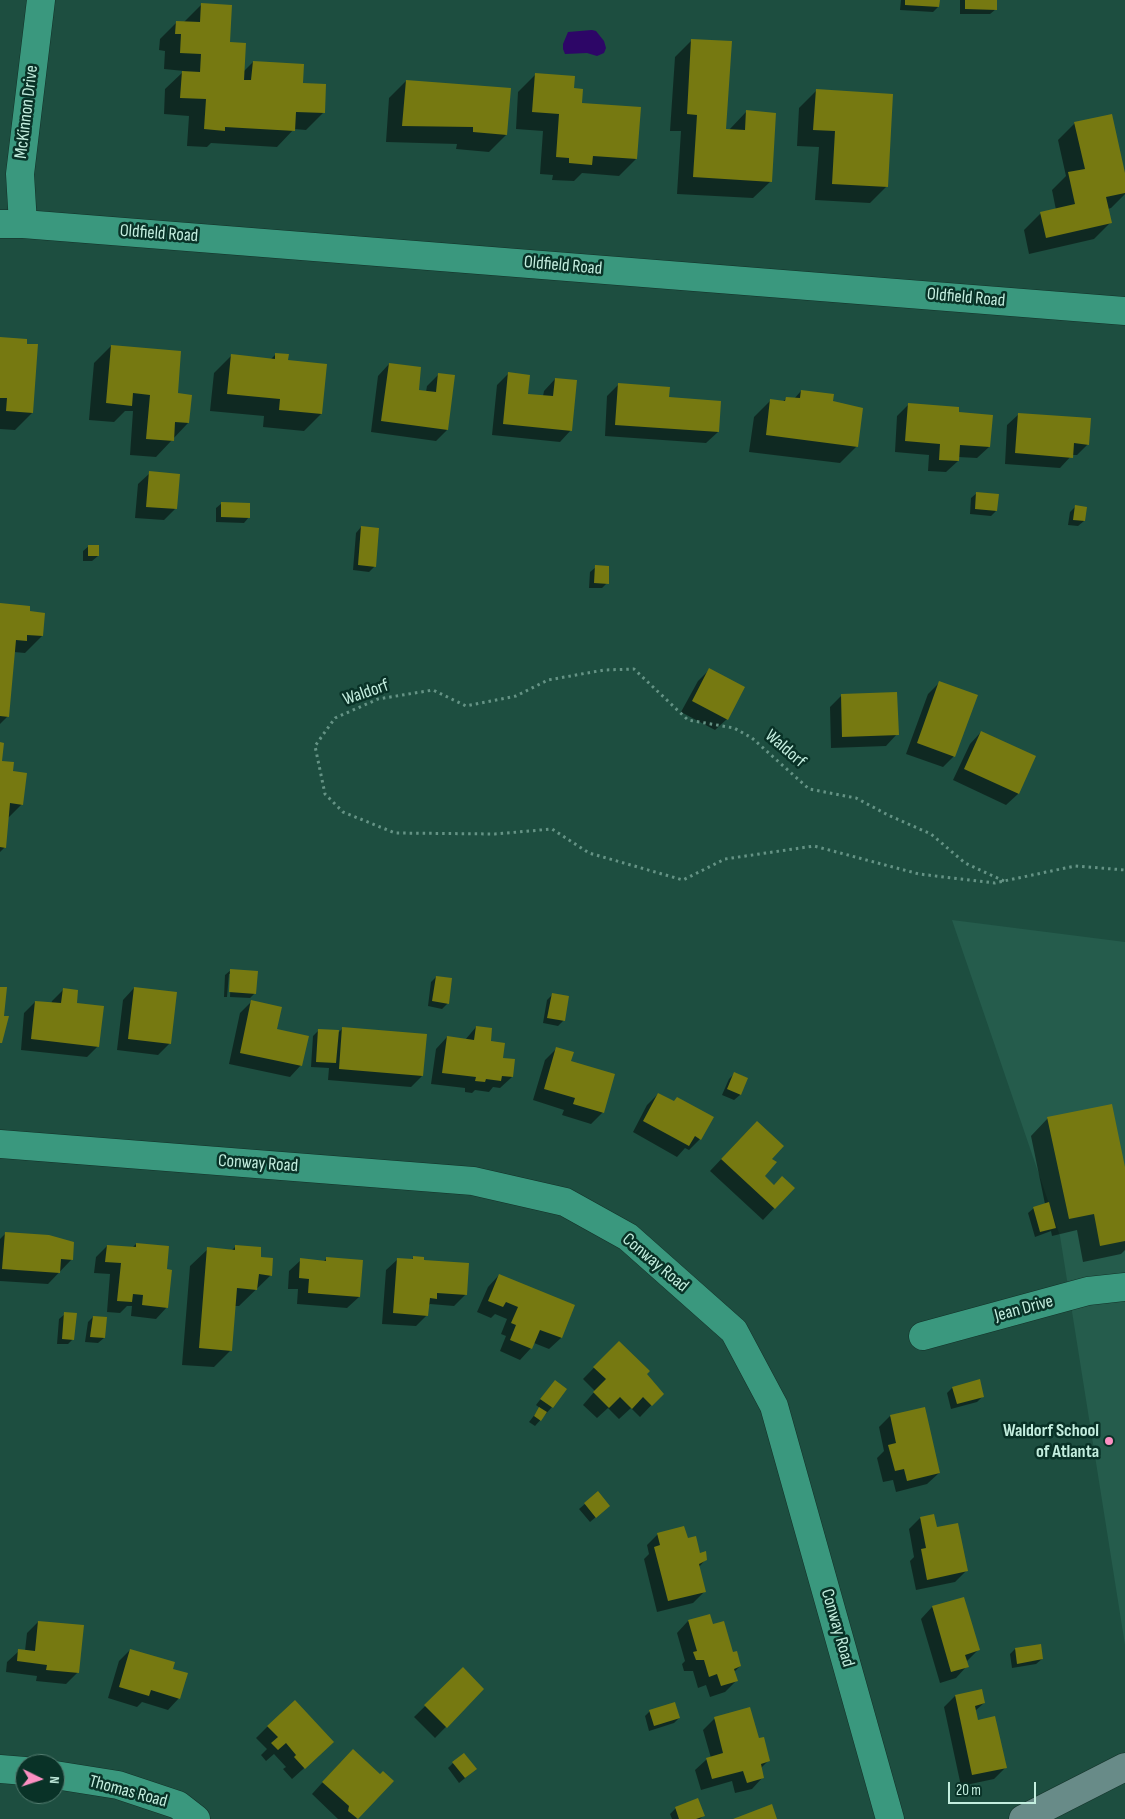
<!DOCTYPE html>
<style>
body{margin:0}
#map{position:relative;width:1125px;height:1819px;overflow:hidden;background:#1d4e40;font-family:"Sofia Sans Condensed",sans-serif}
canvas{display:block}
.north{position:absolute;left:15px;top:1754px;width:50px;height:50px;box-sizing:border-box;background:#093227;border:1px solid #547d71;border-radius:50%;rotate:94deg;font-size:14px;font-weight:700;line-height:20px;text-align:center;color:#c4eedf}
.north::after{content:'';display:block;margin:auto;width:18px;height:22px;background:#fc8fc2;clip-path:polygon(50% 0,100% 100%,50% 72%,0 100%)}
.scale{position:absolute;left:948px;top:1782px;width:88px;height:22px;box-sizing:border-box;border:2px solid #c4eedf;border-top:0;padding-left:6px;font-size:15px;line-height:18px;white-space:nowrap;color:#c4eedf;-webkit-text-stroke:4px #093227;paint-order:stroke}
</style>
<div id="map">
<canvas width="1125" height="1819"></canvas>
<div class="north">N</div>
<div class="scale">20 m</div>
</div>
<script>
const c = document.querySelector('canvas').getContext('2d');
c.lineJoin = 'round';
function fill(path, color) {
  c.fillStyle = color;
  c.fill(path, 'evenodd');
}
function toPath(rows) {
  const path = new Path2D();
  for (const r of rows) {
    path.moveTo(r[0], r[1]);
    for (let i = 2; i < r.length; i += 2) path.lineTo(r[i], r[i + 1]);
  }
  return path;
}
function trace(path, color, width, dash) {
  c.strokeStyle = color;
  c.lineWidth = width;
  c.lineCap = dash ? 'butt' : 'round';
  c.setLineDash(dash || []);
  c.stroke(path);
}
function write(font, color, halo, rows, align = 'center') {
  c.font = font + ' "Sofia Sans Condensed",sans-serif';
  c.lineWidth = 5;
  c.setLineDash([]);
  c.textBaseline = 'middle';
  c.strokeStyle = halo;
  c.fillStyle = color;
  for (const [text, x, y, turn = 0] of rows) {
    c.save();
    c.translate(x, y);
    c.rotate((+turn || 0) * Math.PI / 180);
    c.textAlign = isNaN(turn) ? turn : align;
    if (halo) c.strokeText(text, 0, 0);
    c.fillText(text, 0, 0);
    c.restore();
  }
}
fill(toPath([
 [952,920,1125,942,1125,1645,1060,1236]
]), '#255c4c');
fill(toPath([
 [592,30,596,31,604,41,606,48,604,53,597,56,587,53,565,54,563,49,563,44,568,32]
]), '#2d0667');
fill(toPath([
 [901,0,938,0,938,7,933,12,900,10],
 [960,0,996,0,996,9,990,14,960,14],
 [201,5,228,43,243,72,253,62,301,84,323,113,306,130,294,129,277,147,211,143,207,147,187,146,189,116,164,114,165,89,184,71,164,69,165,51,159,50,160,39,177,22,184,22],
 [692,40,725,130,729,130,746,112,771,181,753,198,677,194,681,131,670,131,675,57],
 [535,75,573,89,581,104,636,159,619,176,582,173,574,181,552,180,553,175,540,174,543,131,516,129,518,92],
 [406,81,506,135,489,152,456,149,457,144,386,142,389,98],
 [816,91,887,186,870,203,815,200,819,147,797,146,799,108],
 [1075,123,1125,178,1125,194,1111,208,1108,209,1111,222,1094,239,1029,254,1024,230,1041,213,1056,210,1052,190,1066,176,1058,140],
 [0,339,32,413,15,430,0,429],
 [111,346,177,394,188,423,156,457,130,455,133,411,125,411,114,422,89,420,94,363],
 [276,354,287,361,321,414,304,431,263,427,264,416,210,411,214,373,231,356,270,360],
 [389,364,418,391,426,392,427,386,438,375,447,430,436,441,371,432,378,376],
 [508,374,526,395,543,396,544,391,555,379,571,430,560,442,492,435,497,385],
 [619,384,667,398,718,432,706,443,605,436,607,396],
 [801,391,831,402,857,446,840,463,749,452,754,417,771,400,782,402,787,398,794,399],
 [909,404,958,413,989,447,977,458,958,457,958,461,946,472,928,471,929,455,895,452,897,416],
 [1019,414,1088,444,1077,455,1072,455,1060,468,1005,464,1007,425],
 [150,473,175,509,164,520,135,518,138,484],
 [977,493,996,511,991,516,970,514,971,498],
 [222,503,249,517,244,523,216,522,216,508],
 [1076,506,1084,521,1078,526,1068,525,1070,512],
 [361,527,375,566,369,572,353,570,356,533],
 [89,546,98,556,92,561,83,561,83,551],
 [596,567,607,583,602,588,589,588,590,572],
 [0,604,28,612,42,636,25,653,14,652,8,716,0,724],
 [709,670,727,719,715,730,681,712,698,681],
 [940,682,954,756,943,767,906,754,928,694],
 [841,696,897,734,886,746,831,748,830,707],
 [981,732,1034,757,1018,794,1006,805,953,780,970,744],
 [0,744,1,762,11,772,22,804,8,818,5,847,0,852],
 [231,970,255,993,250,998,230,997,231,974,229,974,227,997,224,997,225,975],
 [436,977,448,1003,442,1009,428,1006,431,982],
 [134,988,170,1043,158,1055,117,1050,123,1000],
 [63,990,75,1004,98,1046,87,1057,21,1050,24,1013,35,1002,51,1004,52,1001],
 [553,994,563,1021,558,1026,543,1023,547,1000],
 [251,1002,276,1030,301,1065,290,1077,229,1064,240,1013],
 [476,1027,489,1042,512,1077,500,1088,493,1087,489,1092,475,1090,472,1093,465,1092,465,1088,431,1084,436,1049,447,1037,465,1040],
 [343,1028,422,1076,411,1087,328,1080,329,1068,311,1067,313,1036,319,1030,339,1032],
 [557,1048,570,1062,603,1112,591,1124,562,1115,564,1110,533,1100,545,1060],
 [735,1073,747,1078,740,1095,734,1100,722,1095,729,1079],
 [658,1094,673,1102,700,1139,689,1150,685,1148,677,1157,633,1132,647,1105],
 [1048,1118,1125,1173,1125,1250,1121,1254,1083,1262,1077,1230,1052,1236,1051,1231,1035,1237,1028,1213,1034,1208,1045,1204,1031,1136],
 [745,1134,771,1159,763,1176,774,1186,793,1188,763,1220,710,1171],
 [6,1233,72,1259,48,1284,0,1281,0,1239],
 [136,1244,167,1307,156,1319,131,1316,132,1306,127,1306,120,1313,107,1312,110,1274,94,1273,96,1257,107,1246,132,1248],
 [236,1246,259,1258,271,1275,239,1306,234,1306,231,1350,214,1367,182,1365,190,1266,208,1249,231,1251],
 [414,1257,422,1261,466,1294,454,1306,430,1304,428,1306,427,1315,416,1326,382,1324,386,1270,398,1259,411,1260],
 [327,1258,362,1261,359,1297,347,1308,297,1304,298,1289,288,1289,289,1271,301,1260,323,1262],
 [499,1275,574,1306,561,1338,549,1349,534,1343,531,1348,520,1360,500,1351,506,1336,501,1334,507,1319,495,1314,491,1318,477,1312,488,1287],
 [65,1314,73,1339,68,1344,57,1344,59,1319],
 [93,1317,104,1338,98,1343,85,1342,88,1322],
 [619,1342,662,1394,640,1417,631,1408,619,1419,608,1408,597,1418,583,1405,595,1391,583,1379],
 [550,1387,565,1389,552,1407,535,1426,529,1422,540,1408,536,1405],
 [952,1388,983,1396,977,1402,951,1409,947,1393],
 [890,1416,939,1473,927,1484,896,1492,893,1480,883,1482,877,1458,884,1451,879,1427],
 [598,1493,603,1511,590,1522,579,1509],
 [920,1518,936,1529,966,1571,955,1582,916,1590,910,1561,914,1557,909,1529],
 [658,1534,687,1540,706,1559,699,1567,705,1591,693,1603,657,1612,644,1559,649,1554,647,1545],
 [932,1607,978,1650,967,1661,967,1666,956,1678,940,1683,921,1619],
 [710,1615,712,1625,740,1666,734,1672,736,1681,725,1692,710,1697,706,1685,698,1688,693,1671,684,1671,682,1664,685,1661,677,1633,688,1621],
 [38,1622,78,1672,66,1684,36,1681,37,1676,6,1672,7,1662,19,1651,25,1651,27,1633],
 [1015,1649,1042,1659,1036,1664,1012,1668,1010,1654],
 [130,1650,172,1670,179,1698,168,1710,142,1702,137,1707,108,1698,119,1661],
 [463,1669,483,1689,435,1738,414,1717],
 [955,1696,984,1703,975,1711,977,1722,1005,1768,994,1779,961,1786,944,1707],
 [650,1711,679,1718,674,1723,649,1731,645,1716],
 [714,1719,758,1740,769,1760,761,1768,763,1777,752,1789,735,1793,732,1781,701,1790,695,1770,707,1759,711,1758,703,1730],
 [268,1726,321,1753,292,1779,283,1769,286,1767,274,1754,266,1761,261,1755,267,1749,256,1738],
 [341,1762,380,1775,392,1781,356,1819,338,1819,312,1794],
 [453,1763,470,1774,459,1783,448,1768],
 [676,1808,704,1815,700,1819,672,1819,670,1814]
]), '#0007');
fill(toPath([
 [905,0,940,0,939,7,905,5],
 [965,0,997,0,997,10,965,9],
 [201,3,232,5,230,42,246,43,244,80,251,80,253,61,304,64,303,83,326,84,325,113,296,112,295,131,225,127,225,131,204,129,206,99,180,98,182,71,200,72,201,54,180,53,181,34,175,34,176,21,200,22],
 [691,39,732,41,726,129,745,130,746,110,776,113,772,182,693,177,697,115,687,114],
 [535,73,575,76,574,88,583,89,582,103,641,107,637,159,593,156,592,165,569,163,569,158,556,157,559,114,532,112],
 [406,80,511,88,507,135,473,132,473,127,402,126],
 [816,89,893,94,888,187,832,184,835,131,813,130],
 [1112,114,1125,173,1125,193,1106,197,1112,223,1046,238,1040,212,1075,204,1068,172,1085,169,1074,122],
 [0,337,27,339,27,344,38,344,33,413,6,411,7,398,0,398],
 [111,345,181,351,178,393,192,395,189,423,175,422,174,441,146,439,150,395,133,393,132,406,106,403],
 [275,353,289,354,288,360,327,364,322,414,279,410,280,399,227,394,231,354,275,359],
 [389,363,421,367,419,390,436,392,438,373,455,375,448,430,381,421],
 [508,372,530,375,528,394,553,396,555,378,577,380,572,431,503,424],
 [618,383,670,387,669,397,721,401,719,432,615,425],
 [801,390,834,394,833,401,863,408,858,447,766,435,770,399,785,401,786,397,800,398],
 [908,403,959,407,959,412,993,415,990,447,960,445,959,461,939,460,940,444,905,441],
 [1018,413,1091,418,1089,445,1074,443,1073,458,1015,453],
 [149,471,180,474,177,509,146,507],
 [976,492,999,494,997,511,975,509],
 [221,502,250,503,250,518,221,517],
 [1075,505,1087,507,1085,521,1073,520],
 [361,526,379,528,376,567,358,565],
 [88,545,99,545,99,556,88,556],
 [595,565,609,566,609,584,594,583],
 [0,603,30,606,30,611,45,613,43,636,27,635,27,641,16,640,9,717,0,716],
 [709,668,745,687,728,720,692,701],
 [939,681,978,695,955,757,917,743],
 [897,692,899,735,842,737,841,694],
 [981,731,1036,756,1019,794,964,769],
 [0,742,4,743,2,761,14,762,13,771,27,773,23,805,10,803,6,848,0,847],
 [230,969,258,971,256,994,229,992],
 [436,976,452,978,449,1004,432,1001],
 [0,987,7,987,4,1016,9,1016,2,1043,0,1043],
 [134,987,177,992,171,1044,128,1039],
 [63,988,78,990,77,1003,104,1006,99,1047,31,1039,35,1001,61,1003],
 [552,993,569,996,565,1021,547,1018],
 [251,1000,282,1007,277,1029,309,1036,302,1066,240,1053],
 [476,1026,492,1028,491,1041,505,1043,503,1058,515,1059,513,1077,502,1076,501,1081,486,1079,485,1082,475,1081,476,1077,442,1073,447,1036,474,1040],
 [342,1027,427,1034,423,1076,339,1069],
 [318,1029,339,1030,336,1063,316,1062],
 [556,1047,574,1052,571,1061,615,1074,604,1113,573,1104,575,1098,544,1089],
 [734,1072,748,1078,741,1095,727,1089],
 [658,1093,674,1101,677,1097,714,1117,701,1140,695,1136,689,1146,643,1121],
 [1112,1104,1125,1167,1125,1241,1100,1246,1094,1214,1069,1219,1047,1117],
 [757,1121,784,1146,772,1159,777,1162,765,1176,774,1185,782,1176,795,1188,775,1209,721,1159],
 [1049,1202,1056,1228,1040,1232,1033,1207],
 [5,1232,49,1235,74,1242,73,1260,61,1259,60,1273,2,1269],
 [136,1243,169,1246,167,1269,172,1270,168,1308,142,1305,143,1295,133,1294,132,1302,117,1301,121,1263,105,1262,107,1245,136,1247],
 [235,1245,261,1247,261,1257,273,1258,272,1276,259,1274,257,1290,237,1288,232,1351,199,1348,207,1247,235,1250],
 [413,1256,424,1257,424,1260,469,1263,467,1295,437,1293,437,1299,430,1298,428,1316,393,1313,397,1258,413,1259],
 [326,1257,363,1260,360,1297,308,1293,309,1279,299,1278,300,1258,326,1261],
 [499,1274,575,1305,562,1338,540,1330,532,1349,510,1340,516,1325,511,1323,518,1307,506,1302,503,1307,488,1301],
 [64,1312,77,1313,74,1340,62,1339],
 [93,1316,107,1317,105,1338,90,1337],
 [619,1341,650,1371,647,1374,664,1394,652,1406,643,1397,632,1409,620,1397,609,1408,593,1392,606,1379,593,1367],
 [980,1379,984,1397,957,1404,952,1387],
 [555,1380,567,1389,553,1408,540,1399],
 [539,1407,547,1412,541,1421,534,1416],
 [925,1407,940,1473,907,1481,904,1469,895,1471,888,1445,896,1443,890,1415],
 [598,1491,610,1506,596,1518,584,1503],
 [934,1514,937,1527,958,1523,968,1571,927,1580,921,1549,926,1548,920,1517],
 [684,1526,688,1538,696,1536,700,1553,706,1551,707,1560,699,1564,706,1592,668,1601,654,1547,660,1545,657,1533],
 [964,1597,980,1650,965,1655,969,1667,951,1672,932,1606],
 [710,1614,713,1624,724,1621,733,1652,737,1651,741,1666,734,1669,738,1681,721,1686,717,1674,709,1677,704,1660,696,1660,693,1652,697,1651,688,1620],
 [38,1621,84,1625,79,1673,46,1670,47,1665,17,1661,18,1649,35,1651],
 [1041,1644,1043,1659,1017,1664,1015,1648],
 [130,1649,175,1662,173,1669,188,1673,180,1699,151,1690,149,1696,119,1687],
 [463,1667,484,1689,447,1728,424,1705],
 [982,1689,985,1703,975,1706,978,1720,995,1716,1007,1768,972,1775,955,1695],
 [295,1700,334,1742,305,1769,294,1757,296,1755,286,1743,278,1750,271,1743,278,1737,267,1726],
 [675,1702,680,1718,654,1726,649,1710],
 [750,1707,759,1738,764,1737,770,1761,761,1764,764,1778,747,1783,743,1771,712,1779,706,1758,723,1753,714,1717],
 [353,1749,380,1774,383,1771,394,1781,358,1819,348,1811,349,1806,322,1782],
 [464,1753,477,1769,465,1778,452,1762],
 [698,1798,705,1816,696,1819,679,1819,675,1807],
 [772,1804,777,1819,733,1819]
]), '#767911');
const minor = toPath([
 [0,224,23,224,1125,311],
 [23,224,20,174,41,0],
 [0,1144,473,1181,565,1202,628,1237,734,1331,774,1406,890,1819],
 [923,1336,1088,1291,1125,1287],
 [0,1769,25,1771],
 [55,1775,118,1785,178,1805,196,1819]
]);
const secondary = toPath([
 [1023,1819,1125,1767]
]);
trace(minor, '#133128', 29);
trace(secondary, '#133128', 29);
trace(toPath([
 [1004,881,965,863,931,834,888,815,856,798,809,789,752,738,734,728,688,720,634,669,604,670,548,680,516,696,466,706,433,690,378,699,335,718,315,746,325,794,343,812,395,833,495,834,552,829,589,853,683,880,725,859,814,846,919,874,995,883,1004,881,1075,866,1125,870]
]), '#659385', 3, [2.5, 4]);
trace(minor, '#3a987e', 28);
trace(secondary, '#688b88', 28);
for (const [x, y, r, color] of [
 [1109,1441,5,"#fc8fc2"]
]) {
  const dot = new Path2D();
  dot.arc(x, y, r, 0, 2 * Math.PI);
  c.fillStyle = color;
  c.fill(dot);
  trace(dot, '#093227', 2);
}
write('18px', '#c4eedf', '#093227', [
 ["McKinnon Drive",27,112,-83],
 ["Oldfield Road",159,234,4],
 ["Oldfield Road",563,266,5],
 ["Oldfield Road",966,298,5],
 ["Waldorf",366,693,-19],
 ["Waldorf",785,749,41],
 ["Conway Road",258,1164,4],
 ["Conway Road",655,1263,40],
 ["Jean Drive",1024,1309,-15],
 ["Conway Road",837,1628,74],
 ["Thomas Road",128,1792,15]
]);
write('bold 18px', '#c4eedf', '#093227', [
 ["Waldorf School",1099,1431],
 ["of Atlanta",1099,1452]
], 'right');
</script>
